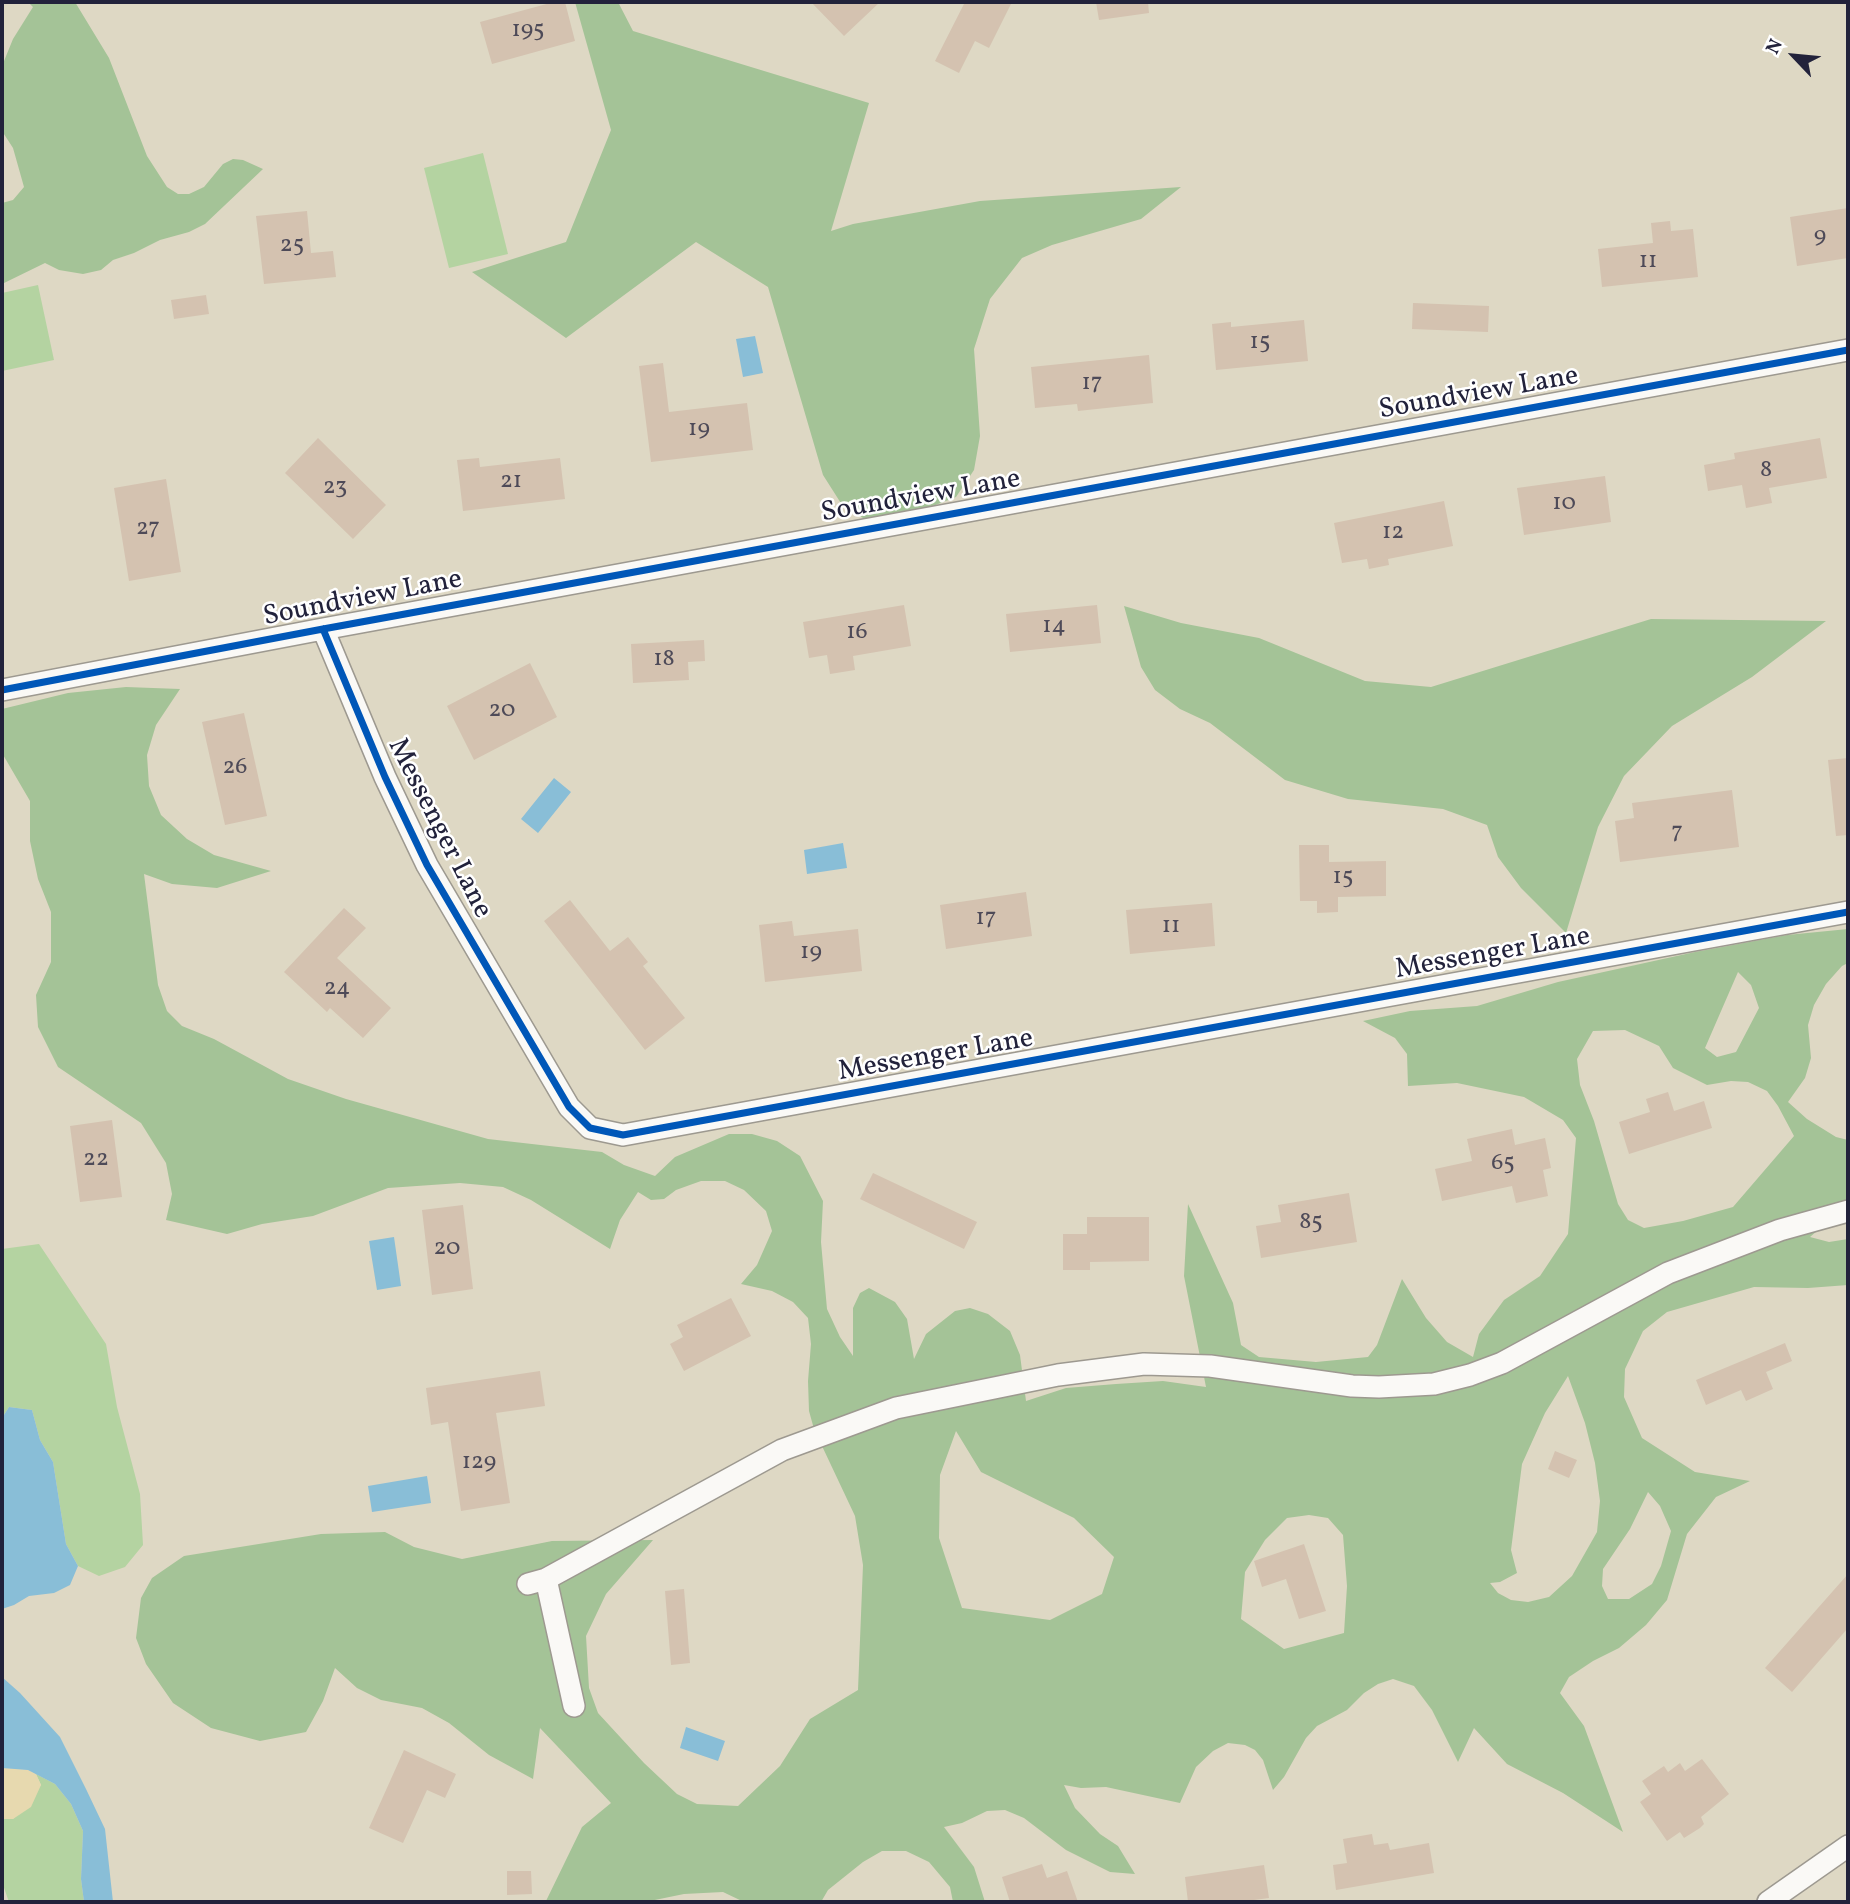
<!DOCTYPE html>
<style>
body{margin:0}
#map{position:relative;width:1850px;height:1904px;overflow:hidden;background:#ded8c4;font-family:Vollkorn,serif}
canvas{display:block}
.frame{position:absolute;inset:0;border:4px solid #22223b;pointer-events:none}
.north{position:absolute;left:1759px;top:21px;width:70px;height:70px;-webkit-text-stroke:5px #fff;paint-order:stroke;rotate:296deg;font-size:19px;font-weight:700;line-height:28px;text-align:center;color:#22223b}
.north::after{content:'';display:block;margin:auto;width:24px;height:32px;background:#22223b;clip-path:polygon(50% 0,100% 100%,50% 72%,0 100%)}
</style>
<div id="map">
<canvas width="1850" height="1904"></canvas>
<div class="frame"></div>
<div class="north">N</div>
</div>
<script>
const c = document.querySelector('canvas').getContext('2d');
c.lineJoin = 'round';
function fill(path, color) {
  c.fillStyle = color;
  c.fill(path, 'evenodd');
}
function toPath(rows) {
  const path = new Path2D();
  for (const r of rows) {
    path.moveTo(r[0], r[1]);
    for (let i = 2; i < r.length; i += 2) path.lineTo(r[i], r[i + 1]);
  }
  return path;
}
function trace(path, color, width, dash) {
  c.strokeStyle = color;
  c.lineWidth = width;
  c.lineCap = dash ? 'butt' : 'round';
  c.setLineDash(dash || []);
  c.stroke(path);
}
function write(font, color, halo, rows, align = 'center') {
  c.font = font + ' Vollkorn,serif';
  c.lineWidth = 5;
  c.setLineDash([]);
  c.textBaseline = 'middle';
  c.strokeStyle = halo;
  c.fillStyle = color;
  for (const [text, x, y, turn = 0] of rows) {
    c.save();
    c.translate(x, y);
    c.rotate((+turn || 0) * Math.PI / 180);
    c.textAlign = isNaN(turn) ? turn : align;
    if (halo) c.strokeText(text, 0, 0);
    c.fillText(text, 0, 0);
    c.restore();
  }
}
fill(toPath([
 [483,153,508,254,449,268,424,168],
 [38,285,54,360,2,371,2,293],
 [39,1244,106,1344,117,1407,140,1494,143,1545,125,1567,99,1576,78,1566,66,1544,53,1462,40,1440,32,1410,9,1407,2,1418,2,1249],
 [36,1774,55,1784,71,1804,83,1831,81,1879,84,1902,9,1902,2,1882,2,1819,13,1819,41,1785]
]), '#b4d3a1');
fill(toPath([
 [28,2,75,2,109,58,147,156,167,187,178,194,189,194,204,187,223,164,233,159,243,160,263,169,205,224,189,232,160,240,134,253,113,260,101,270,83,274,59,270,45,263,2,284,2,203,13,200,24,187,13,148,2,131,2,66,13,39,33,7],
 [575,2,618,2,633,31,869,103,831,231,853,224,980,201,1181,187,1141,219,1052,245,1022,258,990,299,974,349,980,436,974,470,956,497,920,511,865,519,844,508,823,475,768,287,696,242,566,338,472,272,566,242,611,130],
 [1124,606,1181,623,1259,638,1365,681,1431,687,1651,619,1826,621,1752,677,1672,726,1624,776,1598,827,1566,933,1521,888,1498,857,1487,825,1443,809,1348,799,1285,780,1210,723,1180,709,1155,690,1141,667],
 [126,687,180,689,156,725,147,755,149,786,161,815,187,839,214,855,271,871,217,888,172,884,144,874,158,985,167,1011,182,1026,214,1039,288,1079,346,1099,488,1139,602,1152,624,1165,655,1176,675,1157,729,1134,752,1134,777,1141,800,1156,823,1201,821,1242,827,1309,840,1337,853,1356,853,1308,860,1293,869,1288,895,1302,907,1319,914,1359,926,1334,955,1311,970,1308,988,1314,1010,1331,1020,1355,1026,1401,1066,1388,1116,1384,1163,1381,1206,1387,1184,1276,1188,1204,1233,1303,1241,1345,1259,1357,1316,1362,1368,1357,1377,1345,1402,1279,1426,1318,1447,1342,1473,1357,1479,1334,1504,1300,1540,1276,1568,1234,1576,1138,1563,1120,1524,1097,1457,1083,1408,1086,1407,1054,1395,1038,1363,1021,1410,1011,1477,1006,1558,982,1695,952,1787,935,1848,929,1848,963,1842,966,1826,984,1814,1005,1808,1025,1811,1058,1805,1078,1788,1102,1807,1119,1836,1137,1848,1140,1848,1204,1810,1237,1829,1242,1848,1239,1848,1285,1808,1288,1754,1287,1667,1312,1643,1331,1625,1369,1624,1397,1642,1438,1695,1472,1750,1481,1716,1497,1687,1534,1667,1600,1646,1625,1619,1648,1593,1661,1569,1677,1560,1693,1584,1726,1623,1832,1563,1793,1507,1764,1474,1728,1458,1762,1432,1710,1414,1686,1393,1679,1378,1684,1364,1693,1347,1710,1317,1726,1306,1738,1284,1777,1273,1790,1263,1760,1255,1750,1245,1745,1228,1743,1213,1751,1196,1767,1180,1803,1106,1787,1081,1788,1064,1785,1075,1808,1100,1834,1118,1846,1135,1874,1110,1872,1066,1850,1024,1818,1005,1810,987,1811,962,1823,944,1827,974,1867,985,1902,953,1902,950,1887,929,1862,906,1851,882,1851,863,1862,828,1890,821,1902,744,1902,723,1892,684,1894,645,1902,549,1902,546,1901,582,1827,611,1803,540,1728,533,1779,489,1755,449,1723,422,1708,381,1700,357,1688,335,1668,323,1701,306,1732,260,1741,211,1728,173,1703,146,1664,136,1638,141,1598,152,1578,184,1556,321,1534,385,1532,414,1547,462,1559,552,1541,653,1540,606,1594,586,1636,589,1688,598,1713,644,1763,677,1794,697,1804,738,1806,780,1766,810,1719,858,1690,863,1565,855,1516,814,1429,809,1411,808,1381,811,1344,808,1318,793,1302,772,1291,741,1284,757,1265,772,1231,766,1211,744,1190,725,1181,701,1181,676,1190,664,1199,651,1200,638,1192,620,1220,610,1249,531,1200,503,1187,460,1183,388,1188,313,1216,262,1224,227,1234,166,1220,172,1194,166,1163,141,1123,58,1067,38,1027,36,995,51,962,51,912,38,879,30,841,30,801,2,753,2,709,68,693],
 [1738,972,1751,985,1759,1008,1736,1052,1717,1057,1705,1048],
 [1625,1030,1659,1046,1673,1068,1707,1085,1731,1081,1748,1082,1767,1091,1778,1106,1794,1136,1733,1207,1683,1221,1644,1228,1628,1220,1618,1204,1594,1121,1580,1085,1577,1059,1593,1031],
 [1568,1376,1585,1423,1595,1463,1600,1501,1597,1532,1572,1576,1549,1597,1528,1602,1511,1600,1498,1593,1490,1583,1500,1582,1517,1573,1511,1550,1522,1464,1545,1413],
 [956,1431,981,1472,1074,1518,1114,1557,1102,1594,1050,1620,962,1608,939,1538,940,1475],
 [1648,1492,1660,1506,1671,1531,1661,1566,1652,1584,1629,1599,1608,1599,1602,1586,1603,1569,1630,1529],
 [1309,1515,1328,1518,1343,1535,1347,1586,1344,1633,1284,1649,1241,1619,1245,1572,1265,1540,1287,1518]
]), '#a4c397');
fill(toPath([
 [2,1768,28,1770,36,1774,41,1785,31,1807,13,1819,2,1819]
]), '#e7d9af');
fill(toPath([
 [755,336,763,373,743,377,736,339],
 [554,778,571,792,538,833,521,819],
 [843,843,847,868,807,874,804,850],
 [394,1237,401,1286,377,1290,369,1241],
 [9,1407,32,1410,40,1440,53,1462,66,1544,78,1566,70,1585,54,1593,29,1596,14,1605,2,1609,2,1418],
 [427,1476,431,1503,372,1512,368,1486],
 [2,1677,20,1693,60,1737,86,1789,105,1829,113,1902,84,1902,81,1879,83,1831,71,1804,55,1784,28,1770,2,1768],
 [686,1727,725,1741,718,1761,680,1748]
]), '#89bed7');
fill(toPath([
 [554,2,565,2,575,41,492,64,480,22],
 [811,2,880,2,844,36],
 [965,2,1012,2,989,48,975,41,959,73,935,61],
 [1096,2,1148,2,1149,13,1099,20],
 [1848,208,1848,258,1797,266,1790,217],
 [307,211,311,253,333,251,336,277,264,284,256,216],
 [1670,221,1671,231,1693,229,1698,277,1602,287,1598,249,1653,243,1651,223],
 [206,295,209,314,174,319,171,300],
 [1413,303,1489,306,1488,332,1412,329],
 [1304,320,1308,361,1216,370,1212,324,1231,322,1231,327],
 [1149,355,1153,403,1078,411,1077,404,1035,408,1031,367],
 [663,363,669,412,747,403,753,450,651,462,639,366],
 [318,438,386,505,353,539,285,473],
 [1820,438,1827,478,1769,488,1772,503,1746,508,1742,485,1708,491,1704,465,1735,459,1734,453],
 [479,458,480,467,560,458,565,499,463,511,457,460],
 [1605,476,1611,522,1524,535,1517,488],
 [166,479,181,572,129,581,114,488],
 [1444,501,1453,546,1388,559,1389,565,1369,569,1367,559,1342,563,1334,523],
 [904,605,911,646,853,656,855,670,830,674,827,655,809,658,803,622],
 [1097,605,1101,643,1010,652,1006,614],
 [704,640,705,661,688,662,689,680,633,683,631,644],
 [530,663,557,717,474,760,447,706],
 [244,713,267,816,225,825,202,722],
 [1848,758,1848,835,1836,836,1828,760],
 [1732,790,1739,847,1620,862,1615,821,1634,818,1632,803],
 [1299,845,1329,845,1329,862,1386,861,1386,896,1338,897,1338,912,1317,913,1317,901,1300,901],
 [1026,892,1032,936,946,949,940,905],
 [570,900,610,951,628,937,648,962,643,966,685,1018,645,1050,544,921],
 [1212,903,1215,946,1130,954,1126,910],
 [344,908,366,928,337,958,391,1008,363,1038,330,1008,327,1012,284,972],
 [792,921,794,936,858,929,862,971,765,982,759,925],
 [1668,1092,1674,1111,1704,1101,1712,1128,1629,1154,1619,1122,1650,1112,1646,1099],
 [112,1120,122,1197,80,1202,70,1126],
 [1512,1129,1515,1145,1545,1138,1551,1168,1543,1170,1548,1196,1516,1203,1512,1186,1442,1201,1435,1169,1472,1161,1467,1139],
 [873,1173,977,1222,964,1249,860,1199],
 [1349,1193,1357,1242,1261,1258,1256,1226,1281,1222,1278,1205],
 [463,1205,473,1289,432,1295,422,1210],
 [1087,1217,1149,1217,1149,1261,1090,1262,1090,1270,1063,1270,1063,1234,1087,1234],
 [731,1298,751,1336,684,1371,670,1344,683,1337,677,1325],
 [1785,1343,1792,1361,1766,1372,1773,1389,1746,1401,1741,1390,1706,1405,1696,1380],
 [540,1371,545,1406,496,1413,510,1503,461,1511,448,1422,431,1425,426,1388],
 [1555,1451,1577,1460,1569,1478,1548,1469],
 [1304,1544,1326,1611,1299,1619,1286,1579,1262,1587,1254,1561],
 [1848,1574,1848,1628,1792,1692,1765,1668],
 [684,1589,690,1663,671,1665,665,1591],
 [404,1750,456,1774,445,1798,427,1790,403,1843,369,1828],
 [1702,1759,1729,1794,1701,1817,1704,1824,1700,1828,1684,1838,1680,1832,1667,1841,1640,1802,1651,1794,1642,1781,1664,1766,1668,1772,1680,1763,1685,1771],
 [1372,1834,1374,1845,1388,1843,1390,1850,1429,1843,1434,1873,1336,1890,1333,1865,1347,1863,1343,1839],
 [1042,1864,1047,1878,1067,1871,1078,1902,1010,1902,1002,1877],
 [1264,1865,1269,1898,1239,1902,1188,1902,1185,1877],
 [507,1871,531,1871,532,1894,507,1895]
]), '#d4c2b0');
const street = toPath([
 [323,629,385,777,427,865,569,1107,590,1128,623,1135,1848,912],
 [2,690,323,629,1848,350],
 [546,1579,574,1706],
 [528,1584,546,1579,782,1450,896,1408,1058,1375,1144,1364,1210,1366,1352,1386,1379,1387,1434,1384,1470,1375,1502,1363,1668,1273,1780,1230,1848,1211],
 [1768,1902,1848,1846]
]);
trace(street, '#9d9990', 24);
trace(street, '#faf9f6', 21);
trace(toPath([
 [323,629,385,777,427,865,569,1107,590,1128,623,1135,1848,912],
 [2,690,323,629,1848,350]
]), '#0057b8', 7);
write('24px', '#4e4a58', null, [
 ["195",528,32],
 ["9",1820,238],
 ["25",292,247],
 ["11",1648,263],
 ["15",1260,344],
 ["17",1092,385],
 ["19",699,431],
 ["8",1766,472],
 ["21",511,483],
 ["23",335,489],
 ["10",1564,505],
 ["27",148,530],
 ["12",1393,534],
 ["14",1054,628],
 ["16",857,634],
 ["18",664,661],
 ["20",502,712],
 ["26",235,769],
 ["7",1677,834],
 ["15",1343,879],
 ["17",986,920],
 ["11",1171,928],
 ["19",811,954],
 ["24",337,990],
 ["22",96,1161],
 ["65",1503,1165],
 ["85",1311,1224],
 ["20",447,1250],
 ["129",479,1464]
]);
write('28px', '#22223b', '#fff', [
 ["Soundview Lane",1479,395,-10],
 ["Soundview Lane",921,498,-10],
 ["Soundview Lane",363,600,-11],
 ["Messenger Lane",438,829,63],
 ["Messenger Lane",1493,955,-10],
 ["Messenger Lane",936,1057,-10]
]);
</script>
